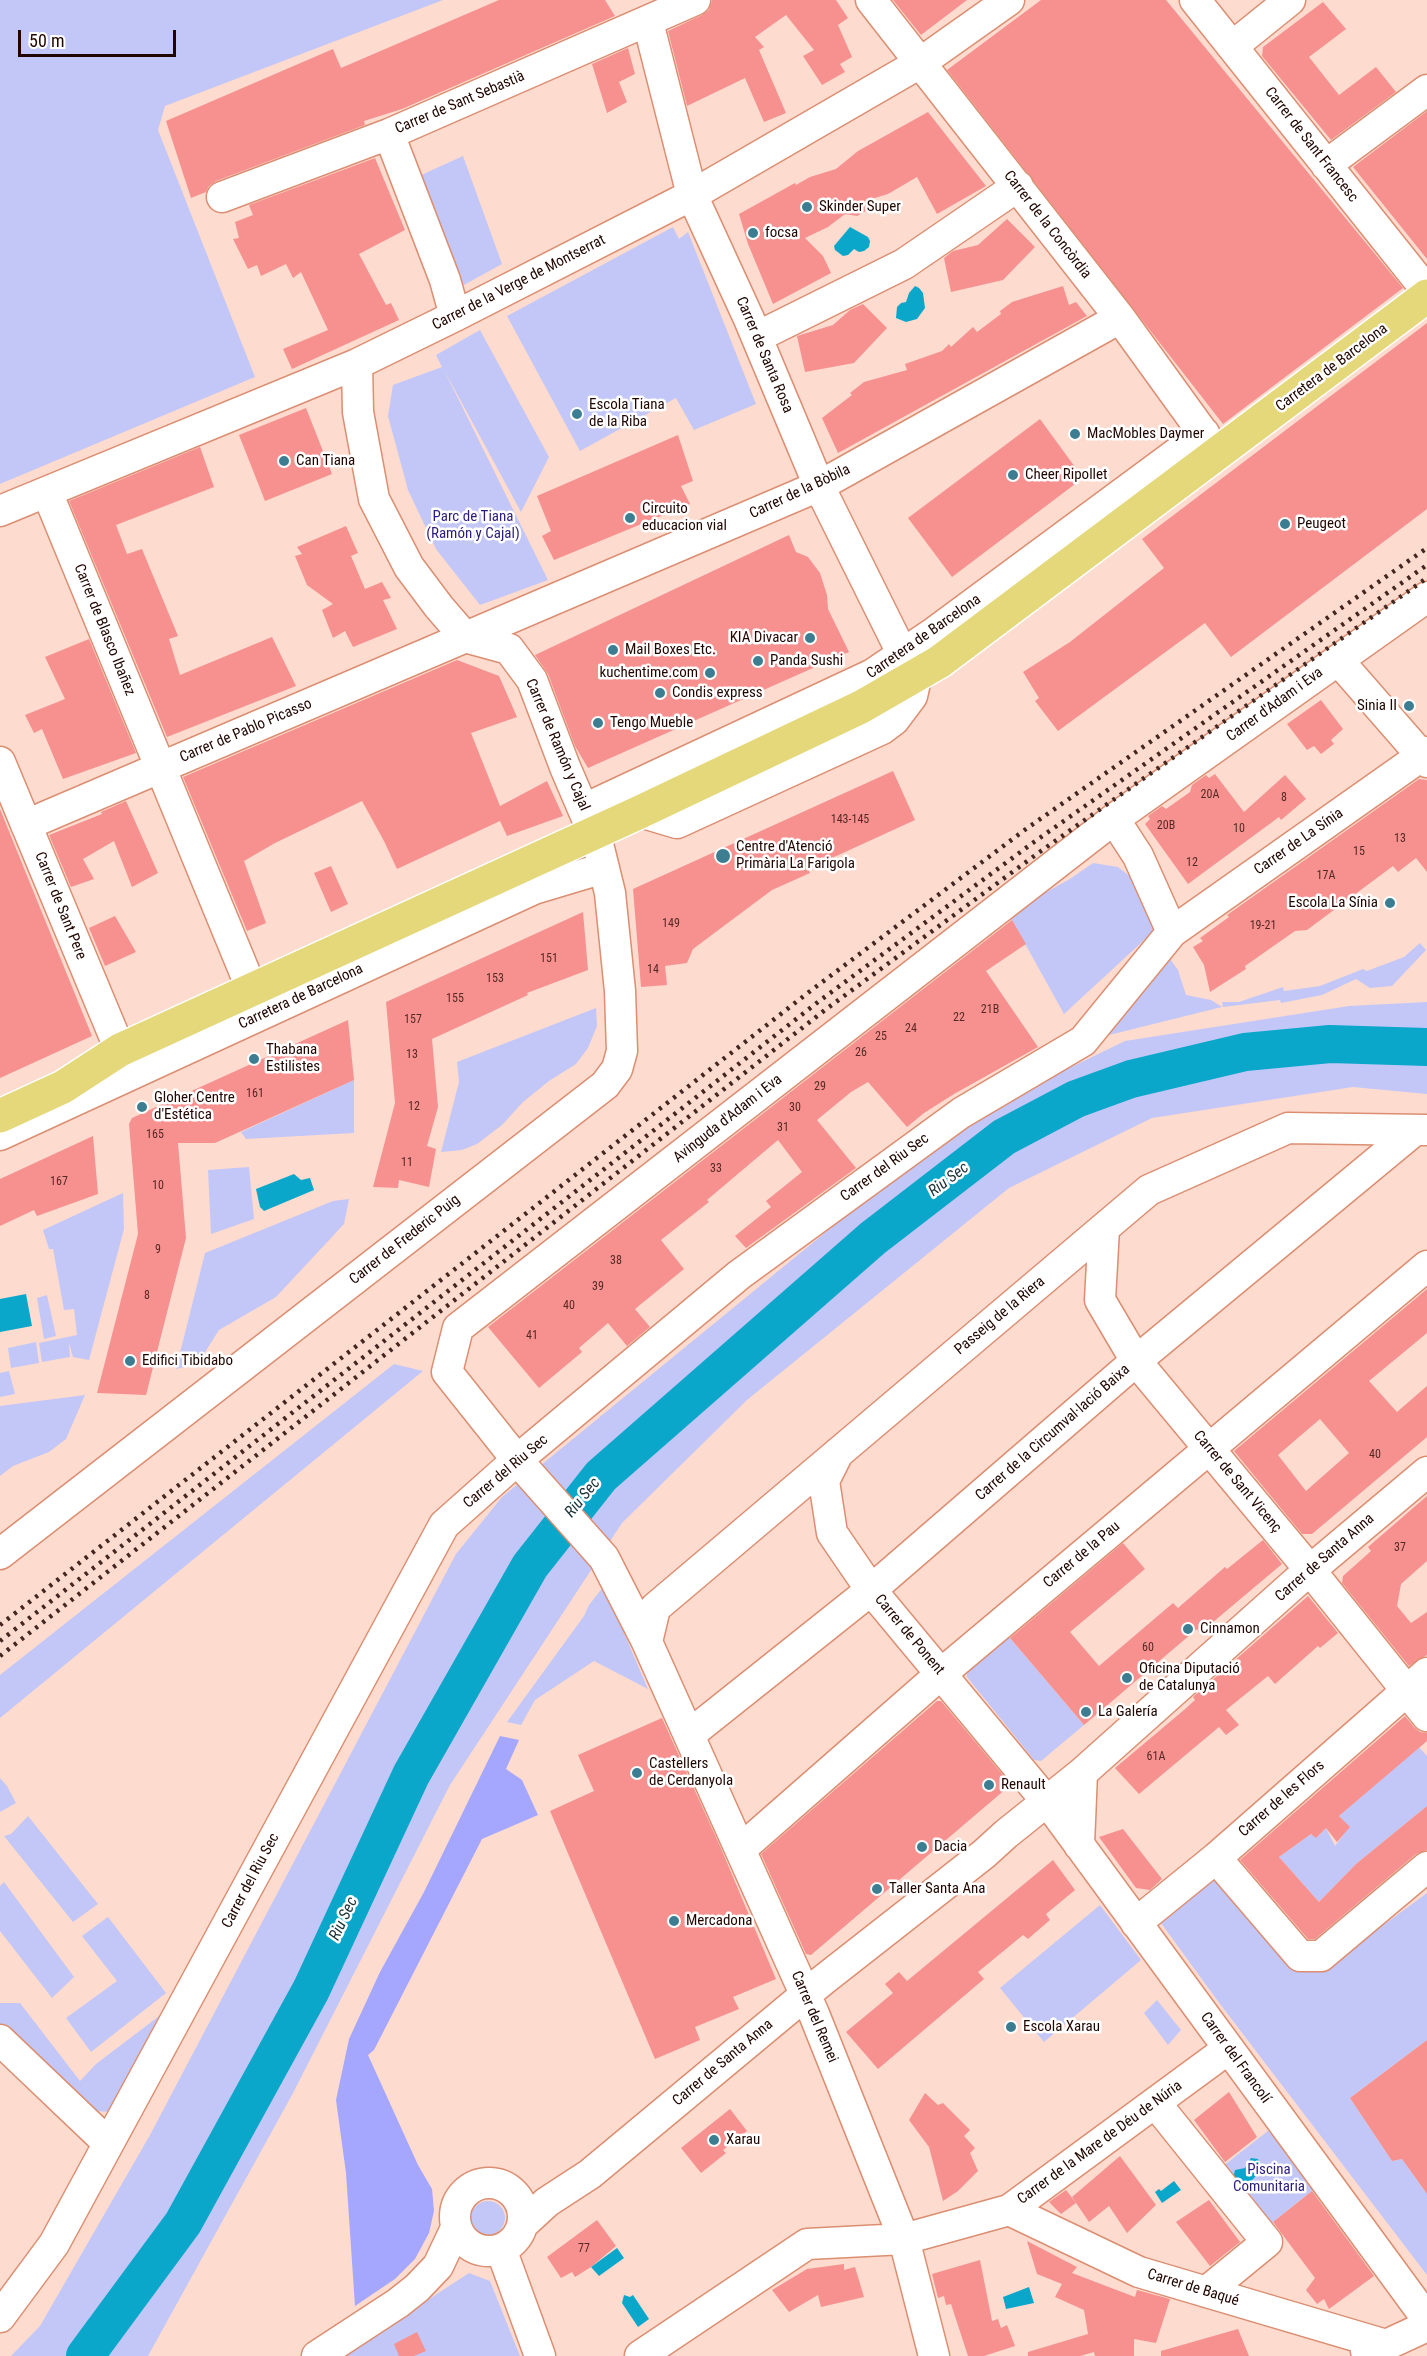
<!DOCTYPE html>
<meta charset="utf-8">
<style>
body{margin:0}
#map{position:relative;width:1427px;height:2356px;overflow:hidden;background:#fddbcf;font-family:"Roboto Condensed",sans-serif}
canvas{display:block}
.scale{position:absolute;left:18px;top:30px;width:158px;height:27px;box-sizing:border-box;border:3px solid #210600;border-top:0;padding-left:8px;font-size:18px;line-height:21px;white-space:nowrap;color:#210600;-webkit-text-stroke:4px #fff;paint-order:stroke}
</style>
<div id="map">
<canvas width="1427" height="2356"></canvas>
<div class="scale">50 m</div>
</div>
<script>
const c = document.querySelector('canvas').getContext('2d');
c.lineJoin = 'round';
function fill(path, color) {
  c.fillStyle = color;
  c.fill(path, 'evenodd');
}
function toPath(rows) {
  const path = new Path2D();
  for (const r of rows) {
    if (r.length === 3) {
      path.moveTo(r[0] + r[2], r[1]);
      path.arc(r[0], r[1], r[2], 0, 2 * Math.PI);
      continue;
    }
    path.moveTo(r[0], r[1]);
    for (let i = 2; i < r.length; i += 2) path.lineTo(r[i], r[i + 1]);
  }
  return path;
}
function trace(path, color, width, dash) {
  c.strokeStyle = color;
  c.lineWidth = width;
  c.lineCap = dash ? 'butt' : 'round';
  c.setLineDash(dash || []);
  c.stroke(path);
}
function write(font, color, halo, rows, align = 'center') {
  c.font = font + ' "Roboto Condensed",sans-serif';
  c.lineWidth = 5;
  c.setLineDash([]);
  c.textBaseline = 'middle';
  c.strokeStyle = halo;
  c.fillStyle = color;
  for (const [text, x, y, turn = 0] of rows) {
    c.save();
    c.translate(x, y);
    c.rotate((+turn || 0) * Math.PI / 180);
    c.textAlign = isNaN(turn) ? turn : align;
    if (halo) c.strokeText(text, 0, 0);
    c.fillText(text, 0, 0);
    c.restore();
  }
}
fill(toPath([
 [0,0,443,0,165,106,158,130,255,377,0,484],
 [463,156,502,264,462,286,419,176],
 [673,227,679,239,688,232,756,404,694,430,676,398,580,451,507,316],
 [480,330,549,457,521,512,444,370,548,580,480,605,436,549,408,490,388,416,393,385,442,367,436,355],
 [1093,863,1118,867,1131,877,1155,930,1064,1014,1008,913,1070,879],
 [1420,943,1426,950,1392,986,1370,988,1356,979,1322,995,1281,1003,1280,1000,1223,1007,1222,1002,1239,1002,1283,987,1284,991,1320,986,1363,969,1367,971,1404,957],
 [1168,956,1178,970,1186,995,1211,1000,1222,1007,1105,1036],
 [1427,1002,1427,1094,1353,1087,1152,1118,1009,1188,747,1400,622,1523,450,1785,292,2095,148,2356,11,2356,40,2326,150,2135,456,1554,502,1497,964,1119,1125,1041,1349,1006],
 [596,1008,597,1026,588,1048,576,1064,549,1081,523,1102,502,1125,477,1144,462,1150,441,1152,459,1082,457,1062],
 [354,1080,354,1133,246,1139,241,1132],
 [249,1167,254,1219,211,1234,208,1170],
 [123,1193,124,1229,89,1360,73,1357,69,1343,70,1357,42,1362,39,1343,77,1335,74,1309,64,1310,53,1249,49,1249,43,1230],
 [349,1199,344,1224,276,1297,219,1330,202,1357,192,1365,176,1369,205,1253,333,1201],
 [47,1295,56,1336,44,1339,37,1298],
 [36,1342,39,1363,11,1368,8,1348],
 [394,1364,423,1371,0,1718,0,1675],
 [9,1371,15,1394,0,1397,0,1373],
 [85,1395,66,1439,49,1452,13,1466,0,1476,0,1406],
 [604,1586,648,1689,594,1661,535,1700,521,1725,507,1722,584,1616,589,1605],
 [1009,1637,1084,1725,1041,1761,1034,1760,967,1677,967,1672],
 [1419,1747,1427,1756,1427,1806,1356,1864,1319,1902,1279,1857,1311,1834,1317,1837,1326,1828,1335,1846,1349,1827,1339,1816],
 [0,1778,7,1786,16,1803,0,1812],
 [28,1816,98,1904,73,1922,4,1836,11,1834],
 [1201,1879,1217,1881,1280,1956,1293,1964,1329,1965,1427,1893,1427,2040,1350,2098,1392,2161,1402,2159,1427,2194,1427,2275,1220,2004,1161,1923,1160,1921],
 [4,1882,74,1977,52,1998,0,1931,0,1886],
 [1100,1905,1141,1960,1044,2042,1000,1988],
 [108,1917,166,1993,91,2052,66,2018,117,1981,82,1936],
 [1157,2000,1181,2030,1168,2045,1144,2013],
 [0,2003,20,2003,80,2081,96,2064,175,2004,117,2112,88,2111,0,2028],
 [1273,2127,1318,2186,1263,2230,1218,2170],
 [488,2218,17],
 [469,2273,490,2281,520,2356,342,2356]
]), '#c3c7f7');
fill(toPath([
 [500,1736,519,1740,506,1769,522,1780,538,1815,482,1839,374,2050,368,2055,418,2165,432,2189,434,2211,429,2233,415,2259,395,2279,355,2306,346,2173,336,2100,349,2039,380,1972,424,1892]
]), '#a4a7fd');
fill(toPath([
 [850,227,868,237,870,241,869,247,864,251,859,252,854,249,848,255,843,256,835,250,834,246],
 [915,286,919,288,923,293,925,308,917,319,906,322,896,318,897,307,901,303,906,302,909,293],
 [294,1174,301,1180,310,1178,314,1190,264,1211,260,1207,256,1189],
 [26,1294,32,1326,0,1332,0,1299],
 [1251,2158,1258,2159,1259,2162,1257,2175,1249,2183,1239,2182,1234,2177,1234,2174,1235,2170,1245,2168],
 [1174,2181,1181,2190,1162,2203,1155,2192,1159,2189,1161,2191],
 [617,2248,624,2258,599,2276,591,2267],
 [1029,2287,1034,2303,1006,2309,1003,2297],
 [624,2295,630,2297,633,2295,649,2319,638,2327,622,2303]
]), '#0aa7cb');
trace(toPath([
 [85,2356,183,2223,311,1990,411,1775,530,1566,601,1476,873,1238,1004,1137,1076,1099,1131,1079,1245,1052,1330,1044,1427,1047]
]), '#0aa7cb', 38);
fill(toPath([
 [499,0,605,0,615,16,402,109,364,121,365,125,216,181,209,186,206,192,191,198,166,121,333,49,341,68],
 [712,0,836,0,848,18,838,25,852,57,840,64,845,72,822,85,803,56,814,50,786,15,755,37,764,47,759,50,786,113,764,122,745,78,687,106,668,31,702,15,709,10],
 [893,0,967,0,921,35],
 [1041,0,1166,0,1403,288,1223,424,947,70],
 [1323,2,1346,29,1309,57,1339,95,1376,67,1396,92,1331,140,1262,56,1263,47],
 [628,48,635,74,619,82,627,102,607,113,592,64],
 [1427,111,1427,259,1353,167],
 [928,112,986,186,937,214,917,177,888,194,868,200,866,211,857,216,845,214,828,227,805,238,823,256,831,273,773,304,748,244,739,214,795,183,796,185,810,177,836,169,858,151],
 [375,158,405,230,359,254,386,305,391,303,399,320,292,369,283,349,328,330,301,272,293,278,286,264,261,276,257,265,248,269,233,239,239,238,235,222,253,215,249,205],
 [1007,219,1035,247,1003,280,951,292,944,258,953,251,978,245],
 [1063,286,1069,305,1076,302,1087,316,838,453,822,418,852,395,850,393,864,382,907,370,905,364,942,351,949,344,951,347,973,327,977,332,1001,314,1000,311,1012,302],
 [863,304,887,328,854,363,805,372,797,336,833,325,850,310],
 [1427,323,1427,509,1231,657,1205,623,1058,731,1035,701,1039,698,1023,672,1070,642,1164,568,1142,539],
 [306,408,332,474,265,501,239,435],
 [1040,419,1083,478,952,577,908,518],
 [678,435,693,481,681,486,690,504,554,560,542,536,551,531,537,496],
 [200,447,214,487,116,525,127,554,142,549,178,636,169,639,180,675,272,637,296,686,167,737,69,501],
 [346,526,358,553,351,556,365,589,382,582,391,598,383,600,397,629,353,647,345,631,333,638,322,610,333,604,307,585,295,556,302,554,297,547],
 [789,535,796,552,808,557,820,573,827,595,828,609,849,652,588,768,575,746,548,674,535,655],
 [89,639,136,753,63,779,42,729,34,733,25,715,65,699,45,657],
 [457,660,499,676,517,717,471,733,500,806,547,781,563,816,507,836,500,821,397,869,384,841,362,801,275,843,244,861,266,923,247,931,183,777],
 [1321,700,1343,729,1331,740,1334,744,1321,754,1314,746,1307,750,1287,724],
 [893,771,915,820,808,869,810,873,772,890,693,949,687,963,665,966,667,985,641,987,633,889],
 [1215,774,1244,812,1285,775,1306,799,1281,820,1279,817,1188,884,1145,824,1150,819,1148,816,1162,806,1166,809,1190,792,1192,785,1206,775,1209,778],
 [1419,779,1427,780,1427,872,1416,858,1398,872,1393,866,1307,930,1295,931,1245,966,1246,969,1210,992,1204,965,1193,947,1203,941,1200,938,1229,917,1227,915],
 [126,801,158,873,132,887,114,841,83,859,94,879,71,887,49,835,102,814,101,812],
 [0,809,92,1036,0,1078],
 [331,866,348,904,331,912,314,873],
 [583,912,588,970,527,993,528,995,432,1039,438,1107,427,1146,436,1149,429,1187,399,1180,398,1188,373,1187,395,1103,386,1002],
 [115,916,136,952,105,966,89,928],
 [1012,920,1026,944,986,971,1038,1047,954,1094,924,1113,907,1127,868,1082,851,1092,817,1120,856,1168,746,1248,735,1236,771,1207,766,1201,802,1172,778,1140,707,1200,709,1202,661,1240,684,1269,635,1309,650,1327,627,1346,608,1323,579,1348,582,1352,539,1388,488,1327],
 [348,1020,354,1080,215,1143,178,1143,186,1238,146,1395,97,1393,138,1234,129,1124,132,1118],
 [93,1136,98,1194,37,1216,34,1210,0,1226,0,1179],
 [1427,1289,1427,1333,1369,1381,1397,1412,1427,1386,1427,1437,1312,1534,1302,1534,1234,1451],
 [1320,1419,1349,1453,1306,1491,1278,1455],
 [1427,1496,1427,1561,1401,1584,1397,1606,1411,1623,1427,1612,1427,1655,1409,1666,1342,1583,1343,1576,1371,1551,1368,1547],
 [1263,1540,1282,1564,1200,1633,1197,1629,1084,1725,1010,1638,1123,1543,1145,1569,1070,1632,1099,1666,1173,1603,1178,1608,1225,1567,1227,1569],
 [1308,1596,1338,1633,1320,1648,1318,1646,1275,1684,1268,1676,1226,1710,1239,1725,1226,1735,1219,1727,1139,1794,1115,1768,1184,1710,1195,1700,1193,1697],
 [937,1701,941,1701,1008,1781,1007,1788,811,1955,806,1954,761,1854],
 [1405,1716,1414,1727,1420,1732,1427,1733,1427,1741,1339,1816,1350,1827,1337,1842,1326,1828,1316,1838,1311,1834,1279,1857,1319,1902,1356,1864,1427,1806,1427,1850,1416,1854,1315,1939,1308,1939,1240,1860],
 [662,1718,720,1846,776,1979,733,1997,739,2009,695,2027,700,2040,655,2059,550,1811,594,1791,578,1755],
 [1123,1829,1162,1879,1150,1890,1136,1888,1099,1837],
 [1053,1860,1075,1890,1046,1914,1050,1920,1028,1939,1023,1935,978,1972,984,1979,878,2069,846,2032,893,1993,885,1984,899,1972,907,1981],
 [1427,2040,1427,2194,1402,2159,1392,2161,1350,2098],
 [1229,2092,1257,2137,1225,2162,1194,2120],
 [925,2093,938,2105,943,2103,970,2130,964,2136,975,2148,970,2153,978,2171,958,2191,943,2201,929,2147,909,2120],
 [730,2109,747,2131,723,2150,726,2153,701,2173,681,2148],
 [1120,2156,1156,2205,1127,2233,1109,2206,1089,2222,1072,2197],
 [1066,2190,1076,2203,1061,2214,1049,2202],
 [1312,2191,1374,2276,1329,2309,1324,2299,1317,2304,1306,2290,1315,2278,1273,2222],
 [1209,2200,1240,2242,1210,2266,1176,2222],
 [597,2220,616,2246,591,2267,575,2277,572,2272,561,2278,547,2257],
 [1027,2241,1077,2267,1072,2273,1135,2297,1137,2290,1170,2299,1156,2343,1134,2339,1134,2356,1095,2356,1094,2352,1080,2356,1028,2356,1028,2352,1088,2334,1084,2310,1055,2297,1062,2284,1037,2274],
 [980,2260,992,2321,998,2319,1001,2328,1007,2325,1015,2346,984,2356,968,2356,951,2304,946,2305,944,2296,938,2298,932,2274],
 [844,2264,844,2270,855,2267,864,2297,821,2307,818,2295,789,2312,772,2290,807,2269],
 [1238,2329,1249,2356,1161,2356,1161,2351],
 [417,2332,426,2351,414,2356,399,2356,394,2344]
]), '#f69190');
const minor = toPath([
 [871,0,1120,318,1214,448],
 [1195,0,1427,291],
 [1233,46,1290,0],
 [389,134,445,280,455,316],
 [1326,165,1427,90],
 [222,197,389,134,695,0],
 [757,337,904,264,1018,186],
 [47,492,252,990],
 [0,511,357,364,455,316,692,195,920,63,1009,0],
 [1338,660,1427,762],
 [0,762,120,1050],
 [585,811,595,804,873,674,932,634,1204,433],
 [640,812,677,823,882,729,894,720,912,696,917,674,902,653,819,486,749,319,692,195,648,22],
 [1114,819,1138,856,1172,932],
 [26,825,819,486,1120,318],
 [0,1135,534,889,604,868],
 [1104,1228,1100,1300,1136,1361,1310,1570,1427,1716],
 [838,1453,824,1481,832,1533,871,1590,1053,1809,1427,2319],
 [0,1554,605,1085,617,1069,622,1051,620,991,610,893,598,844,565,767,532,680,509,649,465,637,439,607,409,567,374,499,358,412,357,364],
 [647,1642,655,1608,1149,1190,1288,1128,1427,1130],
 [689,1735,871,1590,1136,1361,1415,1130],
 [1079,1845,1082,1773],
 [741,1849,942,1673,1427,1266],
 [1216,1858,1300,1956,1321,1956,1427,1867],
 [1136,1923,1216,1858,1427,1673],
 [0,2040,108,2143],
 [1161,2110,1267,2242,1206,2292],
 [489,2217,34],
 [1009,2210,1139,2272,1386,2345],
 [522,2225,547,2202,590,2174,822,1981,984,1854,1006,1834,1082,1773,1296,1582,1427,1472],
 [501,2249,540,2356],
 [0,2317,54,2244,444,1525,517,1460,739,1275,961,1113,1083,1041,1172,932,1427,752],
 [1366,2351,1386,2345,1427,2326],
 [317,2356,398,2303,417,2288,438,2266,456,2228],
 [640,2356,807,2244,904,2239,1009,2210,1228,2049],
 [934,2356,904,2239,814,2014,647,1642,604,1558,517,1460,447,1372,458,1328,1114,819,1427,597]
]);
const major = toPath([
 [0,1116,63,1087,120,1050,640,812,861,707,939,662,1427,296]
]);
trace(minor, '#db8e71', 33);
trace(major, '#fff', 36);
trace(minor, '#fff', 30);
trace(major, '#e5d87b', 33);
trace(toPath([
 [0,1625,809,992,1026,829,1427,548],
 [0,1641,818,1002,1034,842,1427,565],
 [0,1656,825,1010,1041,851,1427,578]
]), '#42261f', 4.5, [3, 6]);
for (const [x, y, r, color] of [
 [807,207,6,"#3d7d91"],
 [753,233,6,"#3d7d91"],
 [577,414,6,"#3d7d91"],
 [1075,434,6,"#3d7d91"],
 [284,461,6,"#3d7d91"],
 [1013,475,6,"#3d7d91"],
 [630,518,6,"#3d7d91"],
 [1285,524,6,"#3d7d91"],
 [810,638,6,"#3d7d91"],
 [613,650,6,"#3d7d91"],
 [758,661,6,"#3d7d91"],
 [710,673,6,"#3d7d91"],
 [660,693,6,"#3d7d91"],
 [1409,706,6,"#3d7d91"],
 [598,723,6,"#3d7d91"],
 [723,856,8,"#3d7d91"],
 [1390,903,6,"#3d7d91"],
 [254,1059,6,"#3d7d91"],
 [142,1107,6,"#3d7d91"],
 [130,1361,6,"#3d7d91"],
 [1188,1629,6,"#3d7d91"],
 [1127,1678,6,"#3d7d91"],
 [1086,1712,6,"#3d7d91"],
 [637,1773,6,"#3d7d91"],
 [989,1785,6,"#3d7d91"],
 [922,1847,6,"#3d7d91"],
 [877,1889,6,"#3d7d91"],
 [674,1921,6,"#3d7d91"],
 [1011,2027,6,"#3d7d91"],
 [714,2140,6,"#3d7d91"]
]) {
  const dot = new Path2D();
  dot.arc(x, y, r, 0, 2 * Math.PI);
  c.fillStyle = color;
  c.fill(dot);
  trace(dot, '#fff', 2);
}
write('12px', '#562924', null, [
 ["20A",1210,795],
 ["8",1284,798],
 ["143-145",850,820],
 ["20B",1166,826],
 ["10",1239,829],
 ["13",1400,839],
 ["15",1359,852],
 ["12",1192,863],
 ["17A",1326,876],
 ["149",671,924],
 ["19-21",1263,926],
 ["151",549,959],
 ["14",653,970],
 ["153",495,979],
 ["155",455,999],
 ["21B",990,1010],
 ["22",959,1018],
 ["157",413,1020],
 ["24",911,1029],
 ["25",881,1037],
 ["26",861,1053],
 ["13",412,1055],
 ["29",820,1087],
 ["161",255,1094],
 ["12",414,1107],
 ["30",795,1108],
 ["31",783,1128],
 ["165",155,1135],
 ["11",407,1163],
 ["33",716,1169],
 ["167",59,1182],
 ["10",158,1186],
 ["9",158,1250],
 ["38",616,1261],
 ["39",598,1287],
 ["8",147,1296],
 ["40",569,1306],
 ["41",532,1336],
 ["40",1375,1455],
 ["37",1400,1548],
 ["60",1148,1648],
 ["61A",1156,1757],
 ["77",584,2249]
]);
write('15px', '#210600', '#fff', [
 ["Carrer de Sant Sebastià",460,103,-23],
 ["Carrer de Sant Francesc",1311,145,52],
 ["Carrer de la Concòrdia",1047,225,52],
 ["Carrer de la Verge de Montserrat",519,283,-27],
 ["Carrer de Santa Rosa",764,355,67],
 ["Carretera de Barcelona",1332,368,-37],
 ["Carrer de la Bòbila",800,492,-25],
 ["Carrer de Blasco Ibañez",104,630,68],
 ["Carretera de Barcelona",924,637,-35],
 ["Carrer d'Adam i Eva",1275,705,-36],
 ["Carrer de Pablo Picasso",246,731,-23],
 ["Carrer de Ramón y Cajal",557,745,67],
 ["Carrer de La Sínia",1299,842,-35],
 ["Carrer de Sant Pere",60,906,68],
 ["Carretera de Barcelona",301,997,-25],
 ["Avinguda d'Adam i Eva",728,1119,-38],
 ["Carrer del Riu Sec",885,1168,-36],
 ["Carrer de Frederic Puig",405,1240,-38],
 ["Passeig de la Riera",1000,1316,-40],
 ["Carrer de la Circumval·lació Baixa",1053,1433,-41],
 ["Carrer del Riu Sec",506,1472,-40],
 ["Carrer de Sant Vicenç",1237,1482,50],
 ["Carrer de la Pau",1082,1555,-40],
 ["Carrer de Santa Anna",1325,1558,-41],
 ["Carrer de Ponent",909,1635,50],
 ["Carrer de les Flors",1282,1799,-41],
 ["Carrer del Riu Sec",251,1881,-62],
 ["Carrer del Remei",814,2017,67],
 ["Carrer del Francolí",1235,2058,54],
 ["Carrer de Santa Anna",723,2063,-40],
 ["Carrer de la Mare de Déu de Núria",1100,2143,-36],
 ["Carrer de Baqué",1193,2288,17]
]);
write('15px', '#210600', '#fff', [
 ["Skinder Super",819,207],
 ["focsa",765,233],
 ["Escola Tiana",589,405],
 ["de la Riba",589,422],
 ["MacMobles Daymer",1087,434],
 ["Can Tiana",296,461],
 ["Cheer Ripollet",1025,475],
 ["Circuito",642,509],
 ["educacion vial",642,526],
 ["Peugeot",1297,524],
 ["KIA Divacar",798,638,"right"],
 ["Mail Boxes Etc.",625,650],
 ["Panda Sushi",770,661],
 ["kuchentime.com",698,673,"right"],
 ["Condis express",672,693],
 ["Sinia II",1397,706,"right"],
 ["Tengo Mueble",610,723],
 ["Centre d'Atenció",736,847],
 ["Primària La Farigola",736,864],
 ["Escola La Sínia",1378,903,"right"],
 ["Thabana",266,1050],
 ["Estilistes",266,1067],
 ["Gloher Centre",154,1098],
 ["d'Estética",154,1115],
 ["Edifici Tibidabo",142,1361],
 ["Cinnamon",1200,1629],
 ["Oficina Diputació",1139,1669],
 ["de Catalunya",1139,1686],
 ["La Galería",1098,1712],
 ["Castellers",649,1764],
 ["de Cerdanyola",649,1781],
 ["Renault",1001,1785],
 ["Dacia",934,1847],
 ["Taller Santa Ana",889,1889],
 ["Mercadona",686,1921],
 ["Escola Xarau",1023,2027],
 ["Xarau",726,2140]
], 'left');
write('15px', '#2c1c7d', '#fff', [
 ["Parc de Tiana",473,517],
 ["(Ramón y Cajal)",473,534],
 ["Piscina",1269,2170],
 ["Comunitaria",1269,2187]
]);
write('italic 16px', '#1a3037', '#fff', [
 ["Riu Sec",949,1180,-37],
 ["Riu Sec",583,1498,-51],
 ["Riu Sec",344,1919,-65]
]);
</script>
